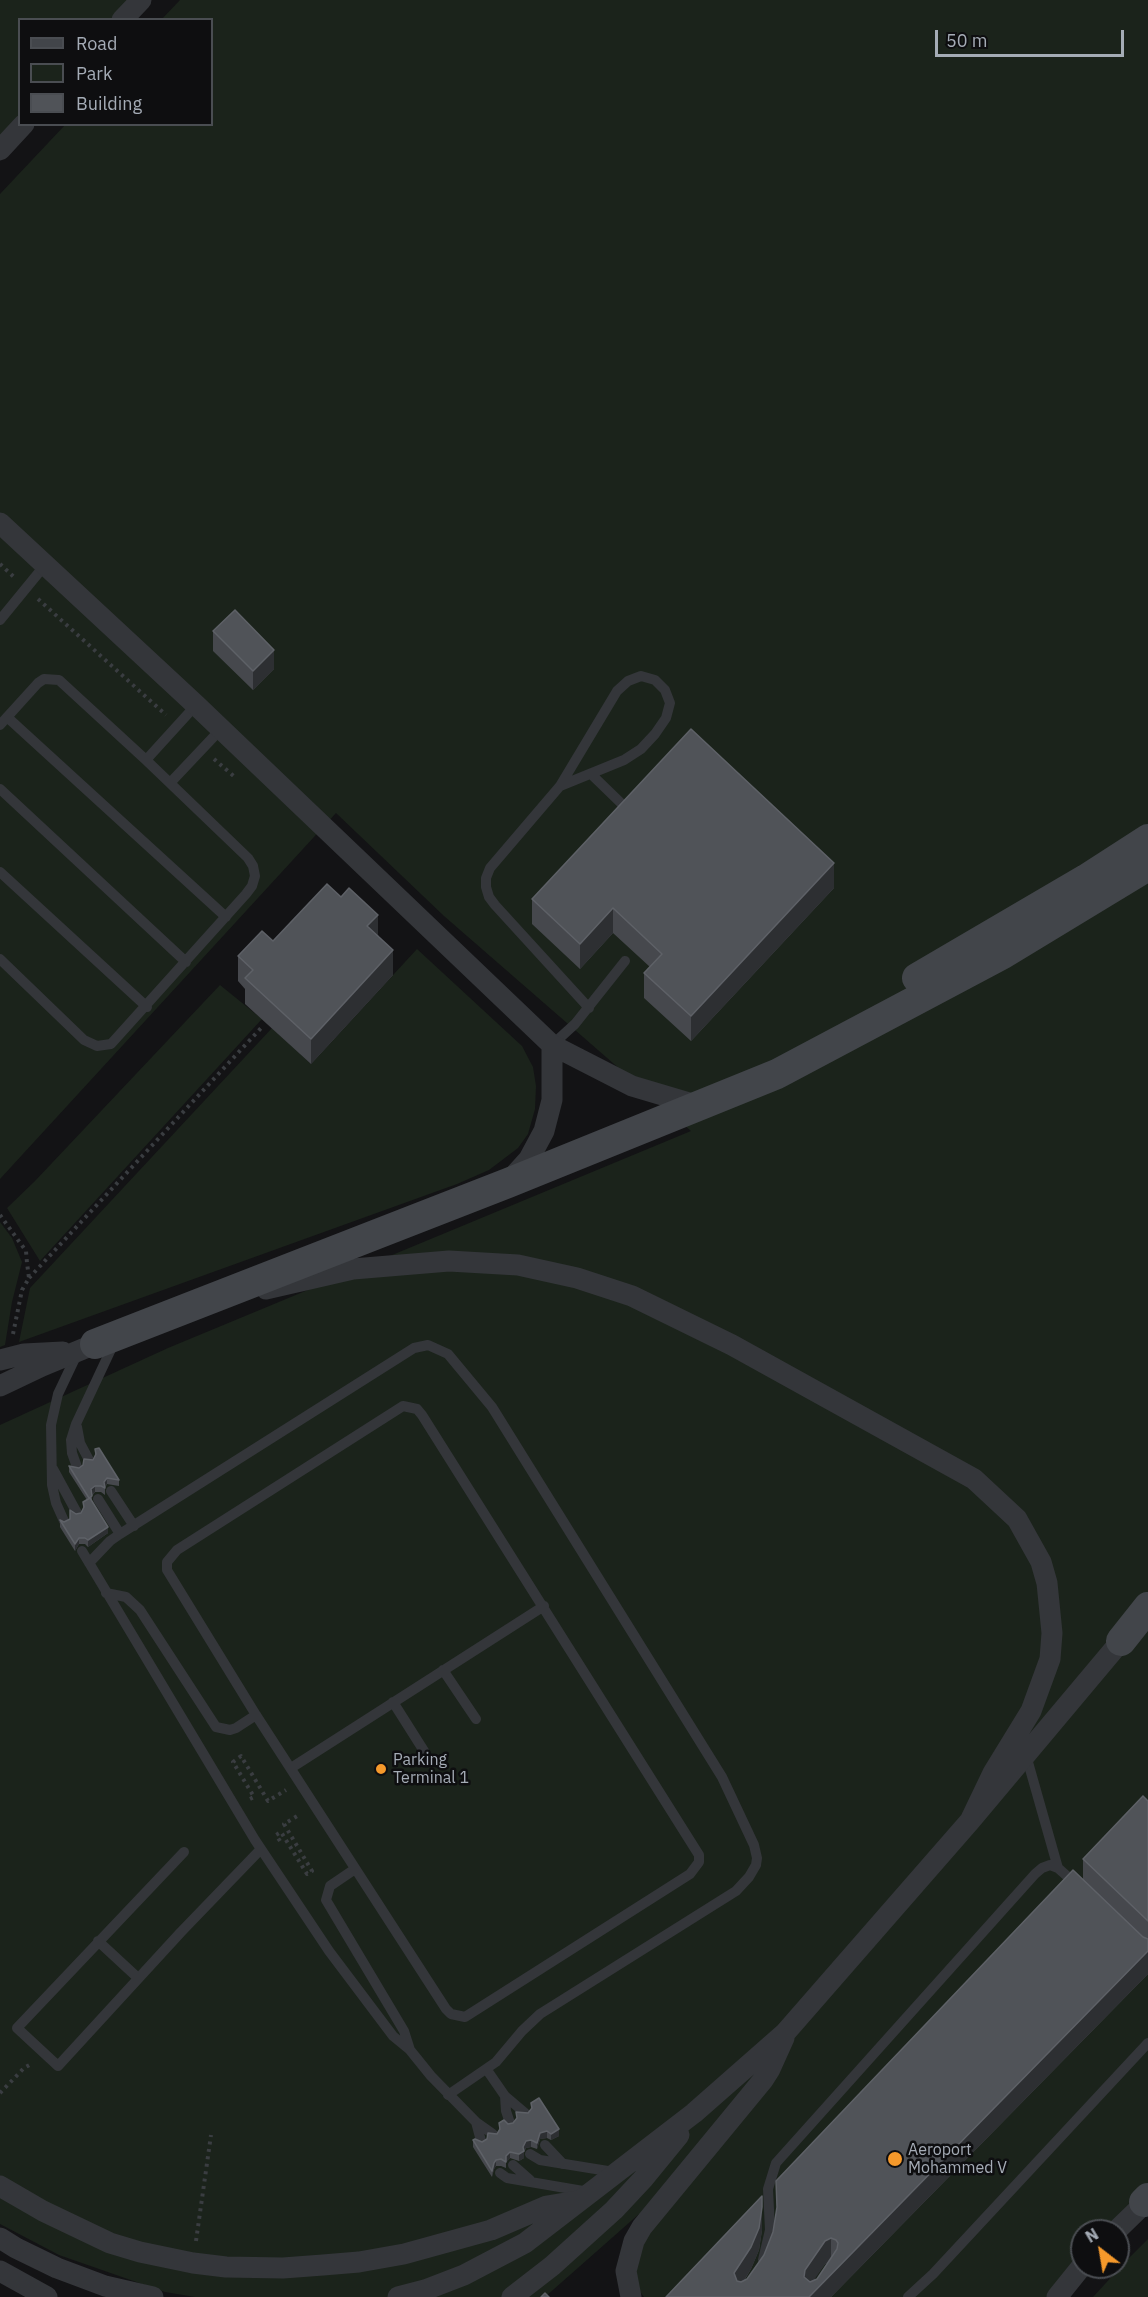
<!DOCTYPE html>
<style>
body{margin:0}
#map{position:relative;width:1148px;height:2297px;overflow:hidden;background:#131315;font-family:"IBM Plex Sans",sans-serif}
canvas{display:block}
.legend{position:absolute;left:18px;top:18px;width:195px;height:108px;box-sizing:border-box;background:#0e0e10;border:2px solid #4a4d52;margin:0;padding:8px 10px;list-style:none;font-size:18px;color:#a5acb6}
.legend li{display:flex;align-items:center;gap:12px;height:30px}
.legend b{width:30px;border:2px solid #4a4d52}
.north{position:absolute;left:1070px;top:2219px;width:60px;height:60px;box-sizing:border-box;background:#0e0e10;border:2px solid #4a4d52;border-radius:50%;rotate:329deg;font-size:16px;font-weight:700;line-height:24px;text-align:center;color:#a5acb6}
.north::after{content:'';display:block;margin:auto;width:21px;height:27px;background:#f5992b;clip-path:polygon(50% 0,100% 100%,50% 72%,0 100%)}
.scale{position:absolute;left:935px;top:30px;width:189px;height:27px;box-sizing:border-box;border:3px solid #a5acb6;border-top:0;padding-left:8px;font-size:18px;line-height:21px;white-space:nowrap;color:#a5acb6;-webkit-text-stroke:4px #0e0e10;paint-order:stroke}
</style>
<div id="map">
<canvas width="1148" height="2297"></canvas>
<ul class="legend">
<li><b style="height:8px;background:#42454a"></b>Road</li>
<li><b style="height:16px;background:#1b231b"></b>Park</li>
<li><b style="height:16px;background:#505358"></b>Building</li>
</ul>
<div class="north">N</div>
<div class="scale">50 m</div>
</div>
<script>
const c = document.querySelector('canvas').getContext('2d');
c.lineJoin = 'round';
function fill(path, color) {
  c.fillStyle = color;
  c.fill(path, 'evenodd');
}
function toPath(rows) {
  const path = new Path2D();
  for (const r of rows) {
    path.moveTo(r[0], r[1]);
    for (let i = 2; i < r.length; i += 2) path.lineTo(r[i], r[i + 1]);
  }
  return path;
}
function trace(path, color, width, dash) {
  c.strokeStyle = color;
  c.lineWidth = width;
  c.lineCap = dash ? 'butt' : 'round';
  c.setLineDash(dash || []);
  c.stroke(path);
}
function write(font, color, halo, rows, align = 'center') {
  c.font = font + ' "IBM Plex Sans",sans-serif';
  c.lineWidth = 5;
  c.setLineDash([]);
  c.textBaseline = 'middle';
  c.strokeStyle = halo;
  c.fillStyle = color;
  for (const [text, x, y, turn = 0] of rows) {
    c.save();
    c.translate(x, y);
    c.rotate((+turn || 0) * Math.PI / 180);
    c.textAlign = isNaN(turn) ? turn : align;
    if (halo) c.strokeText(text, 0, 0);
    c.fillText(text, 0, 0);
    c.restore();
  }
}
fill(toPath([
 [0,0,132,0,114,19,20,20,19,121,0,142],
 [180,0,1148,0,1148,2207,1118,2231,1082,2231,1082,2267,1066,2297,644,2297,631,2280,639,2214,545,2297,195,2297,165,2292,59,2255,0,2224,0,1425,168,1348,691,1131,444,916,336,813,0,1179,0,194,65,125,212,124,212,20,162,19],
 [417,949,522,1046,533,1067,536,1086,535,1109,528,1134,518,1148,489,1170,457,1184,19,1342,30,1288,272,1028,311,1064],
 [220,985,262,1019,40,1261,7,1208,35,1181],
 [0,1222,12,1238,22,1262,12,1302,5,1345,0,1347],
 [1148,2239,1148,2297,1093,2297,1128,2259]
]), '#1b231b');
trace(toPath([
 [0,564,15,578],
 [38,599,166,715],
 [214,759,236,778],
 [0,1215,26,1251,27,1263,29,1278,22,1290,13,1334],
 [29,1278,263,1026],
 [250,1799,254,1797,233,1762,241,1756,268,1801,286,1790],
 [280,1841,276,1835,281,1832,307,1874,312,1871,284,1824,299,1815],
 [0,2093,24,2068,33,2063],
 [196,2241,211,2135]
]), '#3a3d41', 4, [3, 4.5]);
trace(toPath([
 [0,620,45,565],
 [7,717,226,917],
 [0,725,38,683,44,679,59,680,146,760,248,858,253,866,255,876,252,886,246,894,111,1044,97,1046,84,1040,0,959],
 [146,760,196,705],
 [591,774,625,807],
 [170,783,221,729],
 [560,786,624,760,641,749,655,734,666,718,670,703,665,690,655,680,641,676,628,681,617,691,560,786,490,868,486,878,486,887,489,897,495,905,589,1008],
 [0,789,186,962],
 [0,872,147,1007],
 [552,1045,575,1024,625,961],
 [403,1406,417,1409,422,1415,699,1855,699,1862,690,1874,465,2017,451,2014,446,2009,256,1715,167,1570,167,1562,177,1550,403,1406],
 [77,1427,80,1443,89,1460],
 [77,1467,72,1453,71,1440,76,1424,114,1343],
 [53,1469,77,1513],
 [111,1491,134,1526],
 [98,1499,120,1534],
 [64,1521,56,1503,52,1485,51,1425,58,1394,77,1354],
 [82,1551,255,1840,329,1951,393,2036,410,2050,431,2076,476,2122,493,2134],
 [89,1563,110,1541,120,1534,414,1348,428,1345,448,1354,492,1407,722,1777,754,1845,757,1858,756,1865,749,1877,736,1891,540,2014,522,2031,496,2062,448,2095],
 [106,1593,126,1597,140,1610,216,1727,230,1730,236,1728,256,1715],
 [443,1670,476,1719],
 [393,1702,424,1751],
 [1026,1755,1058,1868],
 [291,1768,544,1606],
 [184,1852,17,2028,58,2066,181,1932,261,1849],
 [355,1869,330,1886,326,1900,404,2031,410,2050],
 [98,1941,138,1978],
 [487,2070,505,2096,525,2113],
 [505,2096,506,2111,510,2123],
 [476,2122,481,2141],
 [545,2145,563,2164],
 [530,2154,540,2160,614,2172],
 [513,2165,530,2180],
 [500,2173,507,2178,589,2192],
 [763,2260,770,2230,768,2189,776,2163,1035,1874,1042,1868,1050,1865,1058,1868,1077,1885],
 [908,2297,933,2274,1148,2043]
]), '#34363a', 10);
trace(toPath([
 [122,20,141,0],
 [0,150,24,124],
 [0,523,196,705,552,1045,632,1086,696,1105],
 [510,1180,529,1159,544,1131,552,1100,552,1045],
 [266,1289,353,1269,449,1261,518,1265,577,1278,632,1296,732,1345,974,1479,1017,1519,1041,1562,1047,1583,1052,1633,1050,1659,1031,1711,993,1773,970,1821],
 [0,1360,24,1354,63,1352],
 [0,1386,42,1366,95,1344],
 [0,2186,43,2211,110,2243,140,2252,193,2263,226,2267,283,2268,323,2265,359,2262,404,2254,491,2230,547,2206,577,2201],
 [1116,2231,1148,2200],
 [0,2238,16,2248,57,2268,105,2286,153,2297],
 [0,2271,47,2297],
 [398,2297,425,2290,464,2275,525,2243,694,2113,785,2033,970,1821,1121,1641,1131,1635],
 [512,2297,552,2266,614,2210,643,2179,679,2135],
 [631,2297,626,2271,634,2241,642,2227,763,2080,770,2069,784,2038],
 [1057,2297,1082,2266]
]), '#34363a', 21);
trace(toPath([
 [917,978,1086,879,1148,839],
 [95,1344,508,1183,777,1074,1003,954,1148,866],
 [1121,1641,1148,1607],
 [1144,2202,1148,2198]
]), '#42454a', 30);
fill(toPath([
 [213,631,274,669,253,690,213,651],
 [834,888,691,1041,644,998,644,973,650,967,613,933,580,969,532,924,532,899],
 [378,935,393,975,311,1064,245,1004,245,989,238,981,238,956,273,941],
 [95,1449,119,1480,119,1486,107,1484,105,1488,105,1495,101,1492,95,1492,92,1496,92,1501,108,1533,88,1547,85,1544,79,1544,75,1551,60,1527,60,1520,64,1522,70,1519,76,1514,81,1513,83,1509,83,1502,87,1500,69,1472,69,1466,79,1468,93,1460,95,1456],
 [1148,1801,1148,1974,831,2297,666,2297,762,2230,759,2250,751,2269,744,2281,747,2279,764,2255,773,2232,777,2212,776,2181,1083,1880,1083,1859],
 [829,2262,817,2279,813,2280,825,2264],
 [531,2103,559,2136,551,2140,547,2138,540,2139,537,2149,531,2147,526,2148,524,2152,524,2158,519,2161,510,2158,506,2162,506,2168,501,2166,496,2166,494,2169,492,2177,473,2147,473,2140,482,2142,497,2134,499,2130,499,2123,513,2123,517,2119,516,2112,528,2113,531,2109]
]), '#46484d');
fill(toPath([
 [274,650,274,669,253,690,253,671],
 [834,863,834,888,691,1041,691,1016],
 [613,908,613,933,580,969,580,944],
 [378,915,378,940,367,926],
 [393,950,393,975,311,1064,311,1039],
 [107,1478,107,1484,104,1488,104,1482],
 [95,1486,95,1492,91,1496,91,1489],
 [108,1527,108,1533,88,1547,88,1540],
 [79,1538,79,1544,75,1551,75,1544],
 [1148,1951,1148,1974,831,2297,809,2297],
 [559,2129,559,2136,551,2140,551,2134],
 [547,2131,547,2138,540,2139,537,2149,537,2143,540,2133],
 [531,2140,531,2147,526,2148,524,2152,524,2158,519,2161,519,2154,523,2147,526,2141],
 [510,2152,510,2158,506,2163,506,2156],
 [496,2160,496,2166,494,2169,492,2177,494,2163],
 [762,2207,762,2230,759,2250,751,2269,734,2296,734,2273],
 [831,2238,831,2261,825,2264,805,2293,804,2277,805,2270,825,2241]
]), '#2d2f32');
const building = toPath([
 [235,610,274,650,253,671,213,631,235,610],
 [691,729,834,863,691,1016,644,973,662,954,613,908,580,944,532,899,691,729],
 [327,884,341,897,349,888,378,915,367,926,393,950,311,1039,245,978,253,970,238,956,262,931,273,941,327,884],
 [99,1448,119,1480,107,1478,104,1482,105,1488,101,1486,95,1486,91,1489,92,1496,89,1498,69,1466,79,1468,83,1465,84,1459,93,1460,96,1454,95,1449,99,1448],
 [90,1498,108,1527,88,1540,85,1538,79,1538,75,1544,60,1520,64,1522,70,1519,70,1510,76,1514,81,1513,84,1507,83,1502,90,1498],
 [1143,1796,1148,1801,1148,1921,1083,1859,1143,1796],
 [1073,1870,1143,1937,1148,1939,1148,1951,809,2297,666,2297,762,2196,762,2207,759,2228,751,2247,734,2273,737,2281,741,2282,747,2279,764,2255,773,2232,777,2207,776,2181,1073,1870],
 [831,2238,836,2240,838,2243,837,2249,817,2279,810,2282,804,2277,805,2270,825,2241,831,2238],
 [539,2098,559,2129,551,2134,547,2131,540,2133,537,2143,531,2140,526,2141,523,2147,524,2151,519,2154,510,2152,506,2156,506,2162,501,2159,496,2160,494,2163,492,2171,473,2140,475,2139,482,2142,487,2139,488,2133,497,2134,500,2129,499,2123,504,2120,508,2124,513,2123,517,2118,516,2112,528,2113,532,2108,531,2103,539,2098],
 [545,2293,549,2297,541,2297,545,2293]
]);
fill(building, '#505358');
trace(building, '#5e6167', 1.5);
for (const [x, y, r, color] of [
 [381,1769,6,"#f5992b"],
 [895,2159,8,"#f5992b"]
]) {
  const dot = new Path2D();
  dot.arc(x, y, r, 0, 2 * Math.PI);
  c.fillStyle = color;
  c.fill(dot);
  trace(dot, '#0e0e10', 2);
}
write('16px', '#a5acb6', '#0e0e10', [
 ["Parking",393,1760],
 ["Terminal 1",393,1778],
 ["Aeroport",908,2150],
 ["Mohammed V",908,2168]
], 'left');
</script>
